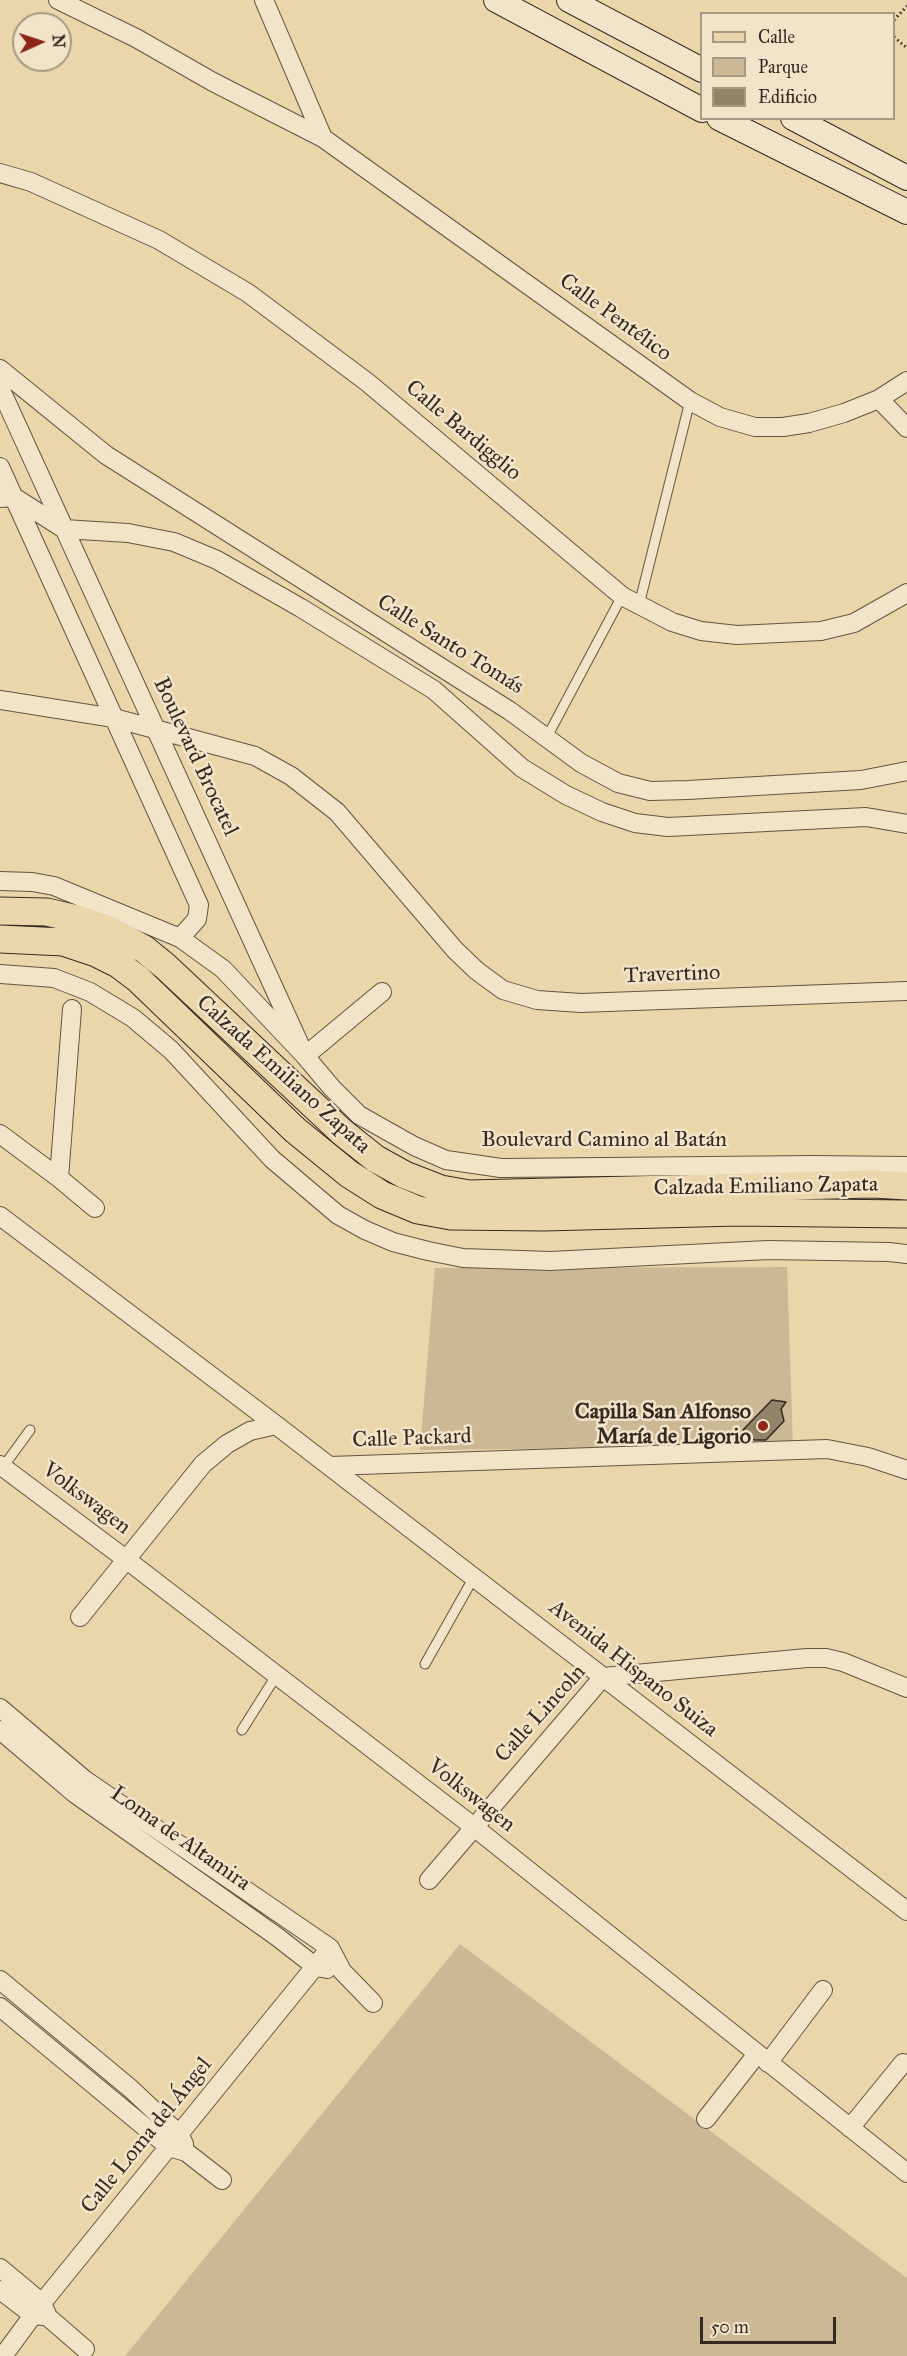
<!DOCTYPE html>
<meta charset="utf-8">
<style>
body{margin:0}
#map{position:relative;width:907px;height:2356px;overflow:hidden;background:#ebd5ab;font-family:"IM FELL Great Primer",serif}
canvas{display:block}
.legend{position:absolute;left:700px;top:12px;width:195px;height:108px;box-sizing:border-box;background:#f2e4c8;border:2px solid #a69a86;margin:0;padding:8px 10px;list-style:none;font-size:18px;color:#342a22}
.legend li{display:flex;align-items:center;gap:12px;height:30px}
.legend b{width:30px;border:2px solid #a69a86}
.north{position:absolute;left:12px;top:12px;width:60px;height:60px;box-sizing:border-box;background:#f2e4c8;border:2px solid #a69a86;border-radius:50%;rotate:87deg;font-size:16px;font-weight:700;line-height:24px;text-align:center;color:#342a22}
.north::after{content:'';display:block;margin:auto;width:21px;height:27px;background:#8f2418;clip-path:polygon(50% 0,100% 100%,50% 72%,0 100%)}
.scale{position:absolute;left:700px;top:2317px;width:136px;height:27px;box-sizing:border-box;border:3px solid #342a22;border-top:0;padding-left:8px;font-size:18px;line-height:21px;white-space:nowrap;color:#342a22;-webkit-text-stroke:4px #f2e4c8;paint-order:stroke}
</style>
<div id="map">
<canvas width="907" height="2356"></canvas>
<ul class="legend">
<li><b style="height:8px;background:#ebd5ab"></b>Calle</li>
<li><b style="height:16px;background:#ccb894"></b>Parque</li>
<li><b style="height:16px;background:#938369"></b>Edificio</li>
</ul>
<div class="north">N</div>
<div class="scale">50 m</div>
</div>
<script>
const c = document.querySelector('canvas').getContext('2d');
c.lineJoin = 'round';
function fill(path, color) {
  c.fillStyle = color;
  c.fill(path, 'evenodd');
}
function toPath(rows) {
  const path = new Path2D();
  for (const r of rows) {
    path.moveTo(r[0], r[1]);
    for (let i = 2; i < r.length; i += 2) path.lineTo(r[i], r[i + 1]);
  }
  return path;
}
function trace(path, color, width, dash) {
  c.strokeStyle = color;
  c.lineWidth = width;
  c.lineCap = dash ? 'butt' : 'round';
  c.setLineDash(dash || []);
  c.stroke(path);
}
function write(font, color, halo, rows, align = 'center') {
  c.font = font + ' "IM FELL Great Primer",serif';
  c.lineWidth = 5;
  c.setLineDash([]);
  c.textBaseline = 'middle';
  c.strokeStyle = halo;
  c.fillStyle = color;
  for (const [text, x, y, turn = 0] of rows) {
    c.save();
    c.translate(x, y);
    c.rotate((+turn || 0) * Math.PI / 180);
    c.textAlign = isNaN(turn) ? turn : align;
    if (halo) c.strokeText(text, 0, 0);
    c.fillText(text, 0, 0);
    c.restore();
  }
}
fill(toPath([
 [787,1267,793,1446,420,1450,435,1268],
 [460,1944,907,2278,907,2356,125,2356]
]), '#ccb894');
const building = toPath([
 [772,1400,786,1402,781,1409,784,1421,766,1440,754,1440,743,1430,772,1400]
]);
fill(building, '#938369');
trace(building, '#342a22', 1.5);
const lane = toPath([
 [639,605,690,401],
 [547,737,622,596],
 [3,1467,30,1430],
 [425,1664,474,1577],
 [242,1730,276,1676]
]);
const street = toPath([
 [58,0,136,38,213,82,323,138,690,401,720,417,755,427,783,427,809,423,844,413,879,399,907,381],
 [264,0,323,138],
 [0,173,31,182,159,240,248,293,367,382,622,596,672,622,701,631,737,635,821,631,854,623,907,593],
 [0,369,106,455,510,711,581,763,618,783,650,791,688,790,861,780,907,771],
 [0,388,305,1056,382,992],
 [879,399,907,428],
 [0,467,199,905,197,919,180,938],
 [0,498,14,497,64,529,128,533,174,542,217,560,301,608,434,690,522,768,566,795,602,812,635,823,668,827,866,817,907,824],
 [0,700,114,718,255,756,291,776,337,812,455,950,477,971,503,990,537,1000,581,1003,907,991],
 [0,881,32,882,54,886,180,938,223,969,305,1056,332,1088,359,1115,414,1146,446,1160,501,1168,812,1165,907,1166],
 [0,974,54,978,90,992,133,1018,171,1050,272,1159,338,1215,365,1230,393,1242,428,1251,463,1258,550,1261,768,1250,889,1252,907,1254],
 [0,1134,59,1178,95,1208],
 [59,1178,72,1009],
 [0,1216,276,1425,907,1911],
 [0,1465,127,1560,474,1827,907,2173],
 [330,1466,827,1449,868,1457,907,1470],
 [80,1617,203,1464,227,1444,250,1431,276,1425],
 [0,1708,85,1780,330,1948,342,1971,373,2003],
 [0,1730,74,1793,276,1936,316,1967,327,1969],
 [429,1880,603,1677,807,1658,826,1658,843,1662,907,1688],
 [0,1980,131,2089,179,2134,184,2144],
 [0,2007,169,2147,186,2152,222,2180],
 [768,2063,823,1990],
 [706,2119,757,2054],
 [850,2128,903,2063],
 [0,2268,42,2303,48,2317,85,2349],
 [0,2290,33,2315,44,2316],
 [3,2356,42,2303,330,1948]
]);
const secondary = toPath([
 [496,0,702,110],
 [569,0,702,70],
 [719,118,907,212],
 [793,118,907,178]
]);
const primary = toPath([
 [0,911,47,912,77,919,107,929,144,949,165,966,342,1132,376,1159,405,1175,441,1189,469,1194,873,1184,907,1186],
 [0,939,63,942,96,953,118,964,138,979,295,1130,349,1174,382,1195,418,1210,451,1216,544,1217,738,1212,907,1214]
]);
trace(lane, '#625544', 11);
trace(street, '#625544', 20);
trace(secondary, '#342a22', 26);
trace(primary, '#342a22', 29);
trace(toPath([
 [894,20,907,6],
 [894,37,907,48]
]), '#342a22', 3, [1.5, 3]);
trace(lane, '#f2e4c8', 9);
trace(street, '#f2e4c8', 18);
trace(secondary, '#f2e4c8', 24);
trace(primary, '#ebd5ab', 27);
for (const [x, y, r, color] of [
 [763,1426,6,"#8f2418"]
]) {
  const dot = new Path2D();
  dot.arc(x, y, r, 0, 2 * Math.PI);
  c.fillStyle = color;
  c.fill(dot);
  trace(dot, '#f2e4c8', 2);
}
write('22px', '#342a22', '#f2e4c8', [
 ["Calle Pentélico",615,318,36],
 ["Calle Bardigglio",463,431,40],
 ["Calle Santo Tomás",450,645,32],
 ["Boulevard Brocatel",195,757,65],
 ["Travertino",672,975,-2],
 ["Calzada Emiliano Zapata",283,1075,42],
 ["Boulevard Camino al Batán",604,1141],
 ["Calzada Emiliano Zapata",766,1187,-1],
 ["Calle Packard",412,1439,-2],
 ["Volkswagen",86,1499,37],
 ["Avenida Hispano Suiza",633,1669,38],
 ["Calle Lincoln",541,1714,-48],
 ["Volkswagen",471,1796,38],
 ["Loma de Altamira",180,1839,35],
 ["Calle Loma del Ángel",147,2136,-51]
]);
write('bold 22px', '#342a22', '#f2e4c8', [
 ["Capilla San Alfonso",751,1413],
 ["María de Ligorio",751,1438]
], 'right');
</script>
